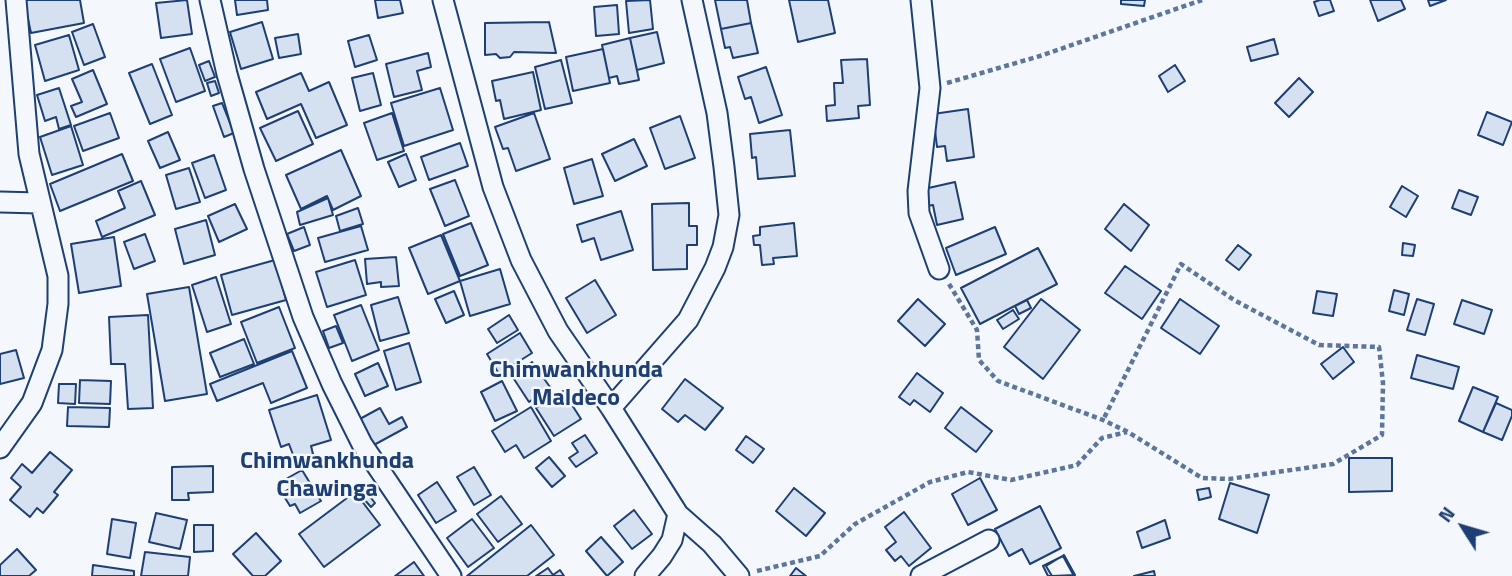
<!DOCTYPE html>
<style>
body{margin:0}
#map{position:relative;width:1512px;height:576px;overflow:hidden;background:#f4f7fb;font-family:"Titillium Web",sans-serif}
canvas{display:block}
.north{position:absolute;left:1428px;top:492px;width:70px;height:70px;-webkit-text-stroke:5px #f4f7fb;paint-order:stroke;rotate:307deg;font-size:19px;font-weight:700;line-height:28px;text-align:center;color:#1d3f73}
.north::after{content:'';display:block;margin:auto;width:24px;height:32px;background:#1d3f73;clip-path:polygon(50% 0,100% 100%,50% 72%,0 100%)}
</style>
<div id="map">
<canvas width="1512" height="576"></canvas>
<div class="north">N</div>
</div>
<script>
const c = document.querySelector('canvas').getContext('2d');
c.lineJoin = 'round';
function fill(path, color) {
  c.fillStyle = color;
  c.fill(path, 'evenodd');
}
function toPath(rows) {
  const path = new Path2D();
  for (const r of rows) {
    path.moveTo(r[0], r[1]);
    for (let i = 2; i < r.length; i += 2) path.lineTo(r[i], r[i + 1]);
  }
  return path;
}
function trace(path, color, width, dash) {
  c.strokeStyle = color;
  c.lineWidth = width;
  c.lineCap = dash ? 'butt' : 'round';
  c.setLineDash(dash || []);
  c.stroke(path);
}
function write(font, color, halo, rows, align = 'center') {
  c.font = font + ' "Titillium Web",sans-serif';
  c.lineWidth = 5;
  c.setLineDash([]);
  c.textBaseline = 'middle';
  c.strokeStyle = halo;
  c.fillStyle = color;
  for (const [text, x, y, turn = 0] of rows) {
    c.save();
    c.translate(x, y);
    c.rotate((+turn || 0) * Math.PI / 180);
    c.textAlign = isNaN(turn) ? turn : align;
    if (halo) c.strokeText(text, 0, 0);
    c.fillText(text, 0, 0);
    c.restore();
  }
}
const building = toPath([
 [24,0,80,0,84,23,31,33,24,0],
 [187,0,192,34,161,38,156,3,187,0],
 [235,0,267,0,268,10,237,15,235,0],
 [375,0,400,0,403,13,378,18,375,0],
 [650,0,653,29,629,33,626,1,650,0],
 [715,0,747,0,751,23,721,29,715,0],
 [789,0,828,0,835,33,798,42,789,0],
 [1121,0,1145,0,1144,6,1121,4,1121,0],
 [1320,0,1330,0,1334,11,1319,16,1314,2,1320,0],
 [1370,0,1401,0,1405,9,1378,21,1370,0],
 [1428,0,1446,0,1430,6,1428,0],
 [617,5,619,34,596,36,594,7,617,5],
 [262,22,273,59,241,69,230,32,262,22],
 [549,22,556,53,514,52,510,57,500,58,496,54,485,55,485,23,549,22],
 [751,23,758,53,733,58,730,47,725,48,721,29,751,23],
 [93,24,105,57,84,65,72,32,93,24],
 [657,32,664,63,637,70,630,38,657,32],
 [298,34,301,54,279,58,275,38,298,34],
 [69,35,79,70,45,81,35,45,69,35],
 [369,35,377,60,355,67,348,41,369,35],
 [630,38,639,80,619,84,617,76,609,78,602,45,630,38],
 [1274,39,1278,54,1251,61,1247,47,1274,39],
 [190,48,205,91,176,102,160,59,190,48],
 [603,49,610,83,573,91,566,57,603,49],
 [428,53,431,67,417,71,422,90,394,97,386,64,428,53],
 [867,59,870,105,858,106,859,118,827,121,826,106,835,105,834,83,843,83,841,60,867,59],
 [561,60,572,103,545,109,535,67,561,60],
 [209,61,215,77,205,81,199,65,209,61],
 [152,64,172,115,150,124,129,73,152,64],
 [1175,65,1185,81,1168,92,1159,76,1175,65],
 [766,67,782,115,759,123,751,97,745,99,738,77,766,67],
 [93,70,107,104,76,117,71,106,82,102,72,79,93,70],
 [533,72,541,110,504,119,500,100,496,101,492,81,533,72],
 [301,73,309,91,329,82,347,125,316,138,301,104,267,119,256,92,301,73],
 [373,73,381,105,360,111,352,78,373,73],
 [1299,78,1313,92,1289,117,1275,103,1299,78],
 [215,81,219,93,211,96,207,83,215,81],
 [59,88,71,125,59,129,56,117,45,121,37,95,59,88],
 [440,88,453,130,404,146,391,103,440,88],
 [222,103,234,133,224,137,213,106,222,103],
 [968,109,974,157,947,161,945,146,937,147,933,114,968,109],
 [298,111,313,144,276,161,260,128,298,111],
 [1487,112,1512,122,1503,145,1478,135,1487,112],
 [110,113,119,138,83,151,74,126,110,113],
 [392,113,404,151,377,160,364,123,392,113],
 [534,113,550,159,516,171,508,148,503,149,495,127,534,113],
 [680,116,695,158,665,169,650,128,680,116],
 [71,126,83,165,52,175,40,137,71,126],
 [790,130,795,176,758,179,756,157,752,158,750,134,790,130],
 [168,132,180,160,160,168,148,141,168,132],
 [634,139,647,166,615,181,602,154,634,139],
 [460,143,468,166,429,180,421,157,460,143],
 [341,150,361,196,333,210,327,196,301,209,286,175,341,150],
 [122,154,133,181,60,211,50,184,122,154],
 [406,154,416,180,399,187,388,162,406,154],
 [214,155,226,190,205,198,192,163,214,155],
 [592,159,603,196,574,204,564,168,592,159],
 [189,168,200,202,176,209,166,175,189,168],
 [455,180,469,216,445,226,430,189,455,180],
 [141,181,155,215,102,237,96,221,125,208,118,191,141,181],
 [955,182,963,219,937,225,933,205,927,206,924,189,955,182],
 [1402,186,1418,196,1406,217,1390,207,1402,186],
 [1459,190,1478,197,1471,215,1452,208,1459,190],
 [328,198,333,215,300,225,297,212,328,198],
 [689,203,689,226,697,226,697,245,687,245,687,269,653,270,652,204,689,203],
 [235,204,247,229,219,242,208,216,235,204],
 [1124,204,1149,225,1131,251,1105,229,1124,204],
 [358,208,363,224,340,231,336,216,358,208],
 [621,211,633,250,601,260,594,238,582,242,577,225,621,211],
 [206,220,215,255,184,264,175,229,206,220],
 [471,223,488,265,460,276,443,234,471,223],
 [794,223,797,256,773,258,774,264,762,265,760,245,754,245,753,236,760,235,760,227,794,223],
 [361,226,368,250,325,262,318,238,361,226],
 [304,227,310,245,294,251,287,234,304,227],
 [995,227,1006,254,956,275,946,248,995,227],
 [145,234,155,261,134,269,124,242,145,234],
 [441,235,460,281,428,294,409,248,441,235],
 [114,237,121,286,79,293,71,244,114,237],
 [1403,243,1415,245,1413,256,1402,255,1403,243],
 [1238,245,1251,255,1239,270,1226,260,1238,245],
 [1038,248,1057,284,980,324,961,288,1038,248],
 [396,257,399,286,381,287,381,282,367,284,365,259,396,257],
 [275,260,286,300,232,315,221,275,275,260],
 [355,260,366,295,327,307,316,272,355,260],
 [1125,266,1161,291,1142,319,1105,293,1125,266],
 [500,269,510,304,470,316,460,281,500,269],
 [216,277,231,324,207,332,192,285,216,277],
 [595,280,616,315,587,333,566,298,595,280],
 [189,287,207,394,165,401,147,294,189,287],
 [1394,290,1409,294,1404,315,1389,311,1394,290],
 [454,291,464,315,446,323,435,299,454,291],
 [1317,291,1337,294,1333,316,1313,313,1317,291],
 [398,297,409,333,380,341,371,305,398,297],
 [918,299,945,324,925,346,898,321,918,299],
 [1041,299,1080,330,1043,379,1004,347,1041,299],
 [1180,299,1219,326,1200,354,1161,328,1180,299],
 [1417,299,1434,304,1425,335,1407,330,1417,299],
 [1027,300,1031,308,1019,314,1015,306,1027,300],
 [1462,300,1492,310,1484,334,1454,324,1462,300],
 [361,305,379,350,352,361,334,315,361,305],
 [279,307,295,348,257,363,241,322,279,307],
 [1013,310,1019,319,1003,329,997,320,1013,310],
 [148,315,153,408,128,409,125,364,111,364,109,317,148,315],
 [509,315,518,330,497,343,488,329,509,315],
 [336,326,343,343,329,348,323,331,336,326],
 [520,333,532,353,499,374,487,354,520,333],
 [244,339,254,364,220,377,210,353,244,339],
 [409,343,421,382,396,390,384,351,409,343],
 [1343,347,1354,362,1333,379,1321,364,1343,347],
 [16,350,24,378,0,384,0,354,16,350],
 [292,351,307,388,271,403,263,383,217,401,210,384,292,351],
 [1417,355,1459,367,1453,389,1411,378,1417,355],
 [532,362,550,387,529,402,512,376,532,362],
 [378,363,388,386,365,396,355,374,378,363],
 [917,373,943,393,930,412,914,400,910,405,899,397,917,373],
 [685,379,723,408,705,430,685,415,678,422,662,409,685,379],
 [80,380,111,381,110,404,79,403,80,380],
 [502,381,517,411,495,421,481,392,502,381],
 [59,384,76,384,75,404,58,403,59,384],
 [1473,387,1498,397,1483,432,1459,421,1473,387],
 [563,391,581,419,554,436,536,408,563,391],
 [317,395,331,440,311,446,313,454,295,460,289,444,281,447,269,410,317,395],
 [1496,403,1512,410,1512,416,1502,440,1483,432,1496,403],
 [68,407,110,408,109,427,67,426,68,407],
 [531,407,551,441,524,458,516,445,505,452,492,431,531,407],
 [961,407,992,431,976,452,945,428,961,407],
 [380,408,389,424,402,417,407,427,372,446,358,420,380,408],
 [585,435,597,453,576,467,569,458,578,452,572,443,585,435],
 [746,436,764,449,753,463,736,450,746,436],
 [50,452,72,470,54,492,58,495,43,513,37,508,30,517,10,500,21,487,11,478,22,464,32,473,50,452],
 [549,457,565,476,552,487,536,468,549,457],
 [1349,458,1392,458,1392,491,1349,492,1349,458],
 [213,466,213,492,188,493,189,500,172,500,172,467,213,466],
 [474,467,491,495,474,505,457,477,474,467],
 [302,470,321,501,300,513,295,504,290,506,282,493,291,488,286,479,302,470],
 [980,478,997,510,968,525,952,494,980,478],
 [437,482,456,511,436,523,418,495,437,482],
 [1230,483,1269,495,1257,533,1219,519,1230,483],
 [794,488,825,513,806,536,776,511,794,488],
 [1209,488,1211,497,1199,500,1197,490,1209,488],
 [355,492,380,525,324,567,299,534,355,492],
 [367,493,375,503,371,507,362,497,367,493],
 [501,496,522,524,498,542,477,514,501,496],
 [1040,506,1061,548,1030,564,1022,549,1009,556,995,529,1040,506],
 [634,510,652,534,632,549,614,526,634,510],
 [904,512,931,548,909,566,901,556,895,561,886,550,896,542,885,527,904,512],
 [156,513,187,520,180,549,149,542,156,513],
 [112,519,136,523,130,558,107,554,112,519],
 [472,519,494,548,468,567,447,538,472,519],
 [1165,520,1170,538,1142,548,1137,532,1165,520],
 [194,525,213,525,213,551,194,552,194,525],
 [531,525,554,555,527,576,467,576,531,525],
 [256,533,281,561,265,576,253,576,233,554,256,533],
 [601,537,623,562,607,576,586,551,601,537],
 [17,549,36,570,29,576,0,576,0,565,17,549],
 [145,552,190,557,188,576,141,576,145,552],
 [1064,555,1075,575,1052,576,1046,566,1064,555],
 [1063,556,1074,576,1048,576,1043,566,1063,556],
 [414,562,424,576,395,576,414,562],
 [93,565,134,571,134,576,92,576,93,565],
 [548,568,553,575,560,570,564,576,536,576,548,568],
 [796,568,806,576,790,576,796,568],
 [1154,571,1155,576,1134,576,1154,571]
]);
fill(building, '#d5e0f0');
trace(building, '#1d3f73', 2);
const street = toPath([
 [210,0,227,74,254,169,303,317,332,384,362,444,451,576],
 [443,0,493,187,521,260,558,331,611,408,678,514,712,544,739,576],
 [921,0,930,88,918,191,919,213,939,269],
 [0,202,39,203],
 [611,408,688,320,715,268,723,247,729,215,724,167,717,113,692,0],
 [0,448,32,403,52,350,58,304,58,276,29,154,16,0],
 [645,576,662,556,672,540,678,514],
 [921,576,989,540]
]);
trace(street, '#1d3f73', 23);
trace(toPath([
 [947,83,1040,56,1202,0],
 [949,284,977,330,979,360,998,381,1103,420,1128,432,1202,478,1229,479,1333,464,1382,435,1383,383,1379,347,1319,345,1234,300,1181,264,1103,420],
 [757,571,820,556,855,524,930,482,968,472,1011,480,1077,465,1102,438,1127,432]
]), '#5e769c', 4.5, [5, 3.5]);
trace(street, '#f4f7fb', 19);
write('bold 24px', '#1d3f73', '#f4f7fb', [
 ["Chimwankhunda",576,371],
 ["Maldeco",576,399],
 ["Chimwankhunda",327,462],
 ["Chawinga",327,490]
]);
</script>
